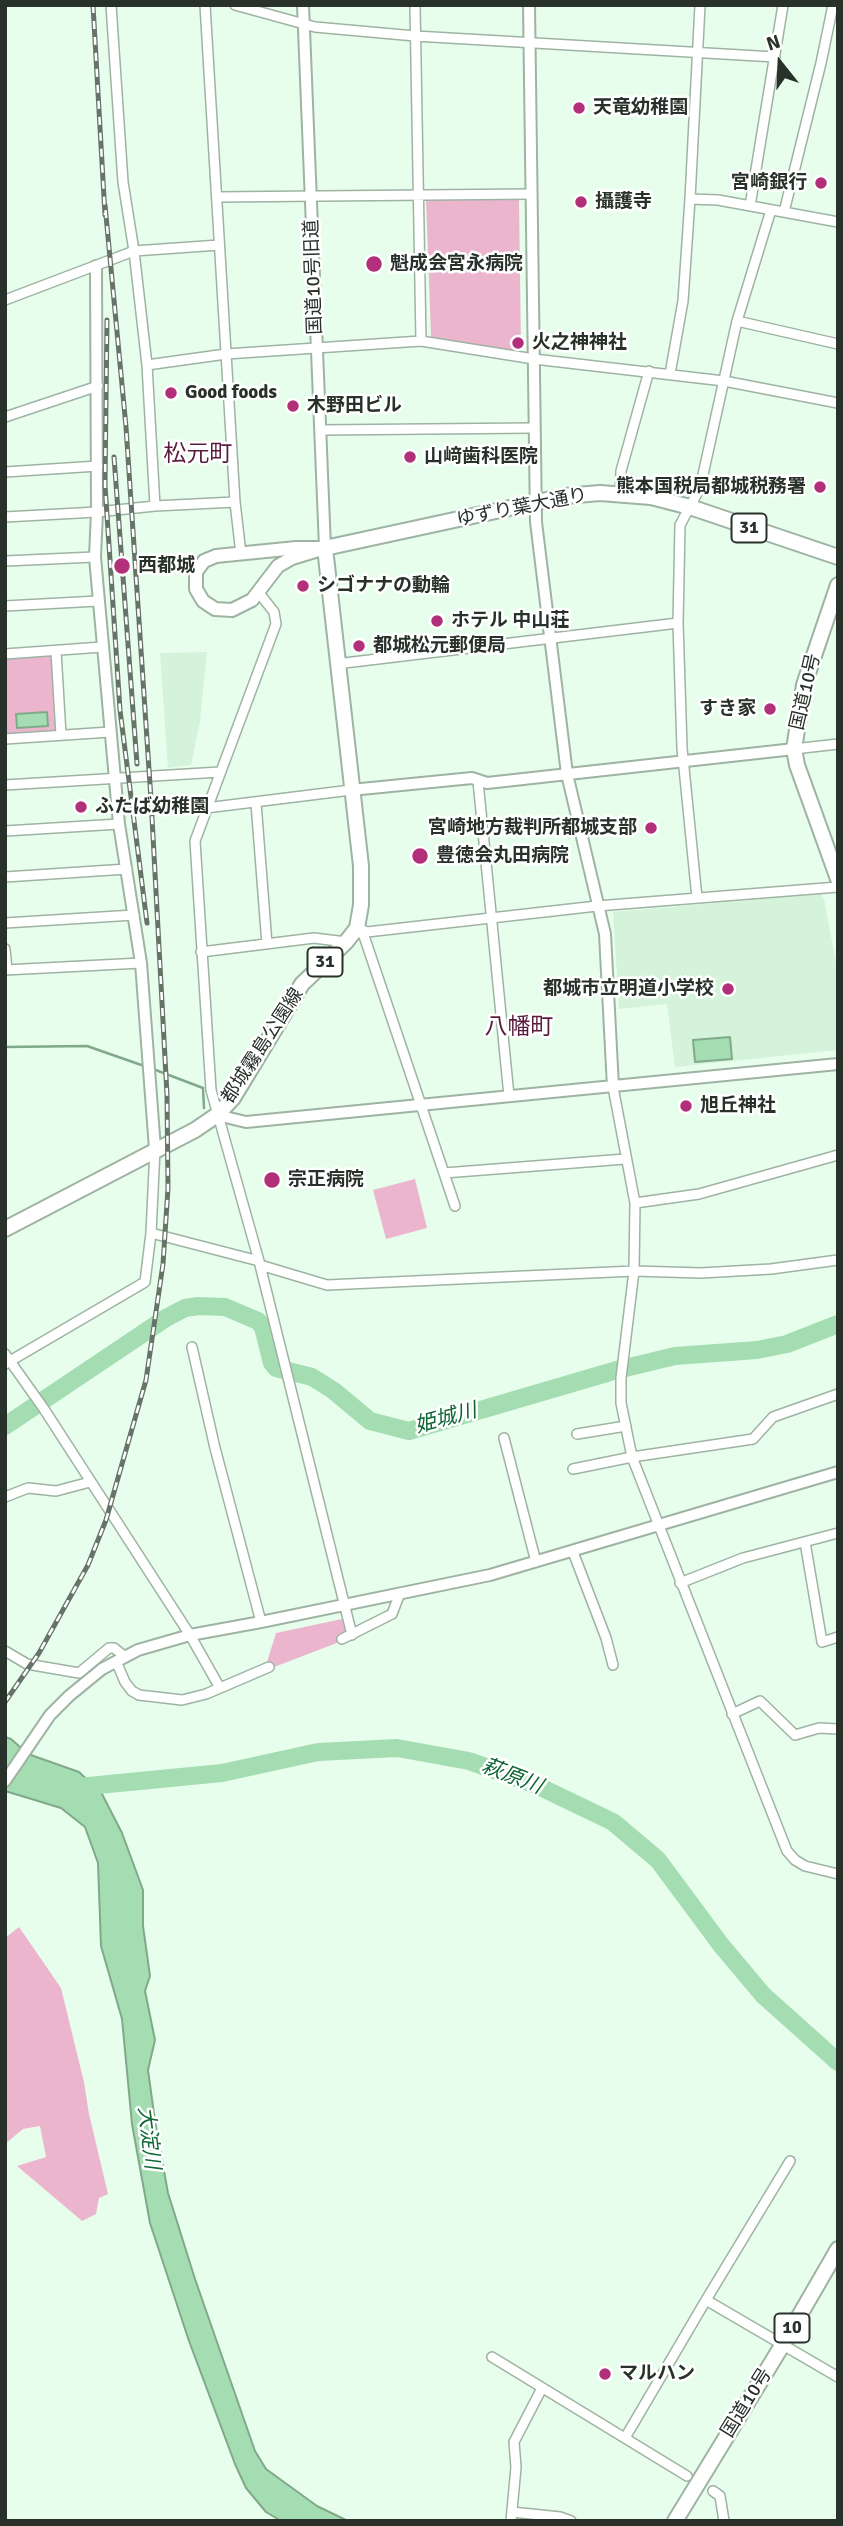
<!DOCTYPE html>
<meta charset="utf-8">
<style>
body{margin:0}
#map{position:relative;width:843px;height:2526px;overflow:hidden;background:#e8feec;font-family:Signika,sans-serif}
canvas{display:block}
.frame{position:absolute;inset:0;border:7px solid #29312b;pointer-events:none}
.north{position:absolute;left:745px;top:28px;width:70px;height:70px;-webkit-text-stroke:5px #fff;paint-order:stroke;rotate:342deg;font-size:19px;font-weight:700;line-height:28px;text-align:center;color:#29312b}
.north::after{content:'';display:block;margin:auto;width:24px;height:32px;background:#29312b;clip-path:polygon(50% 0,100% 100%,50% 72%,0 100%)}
</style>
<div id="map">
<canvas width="843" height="2526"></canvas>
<div class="frame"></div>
<div class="north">N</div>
</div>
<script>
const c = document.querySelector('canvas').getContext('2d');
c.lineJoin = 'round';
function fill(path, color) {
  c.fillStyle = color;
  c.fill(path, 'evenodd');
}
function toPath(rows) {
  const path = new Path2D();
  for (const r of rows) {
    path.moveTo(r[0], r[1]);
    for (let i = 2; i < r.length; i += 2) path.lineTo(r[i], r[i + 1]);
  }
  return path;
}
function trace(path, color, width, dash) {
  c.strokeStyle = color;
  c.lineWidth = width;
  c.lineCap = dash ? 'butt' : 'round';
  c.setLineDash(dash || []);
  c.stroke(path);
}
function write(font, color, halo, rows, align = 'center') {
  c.font = font + ' Signika,"Noto Sans JP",sans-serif';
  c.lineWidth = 5;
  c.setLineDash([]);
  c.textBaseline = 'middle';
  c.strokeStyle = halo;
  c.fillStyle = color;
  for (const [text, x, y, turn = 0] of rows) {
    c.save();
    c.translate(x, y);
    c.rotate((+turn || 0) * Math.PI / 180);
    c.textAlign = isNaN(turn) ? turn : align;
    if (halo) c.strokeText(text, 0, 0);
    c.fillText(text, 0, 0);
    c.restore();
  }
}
fill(toPath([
 [207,652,200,721,191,765,168,768,160,653],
 [821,894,824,899,838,973,838,1050,675,1067,667,1004,619,1009,613,912]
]), '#d5f2db');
fill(toPath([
 [517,198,519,200,521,348,520,351,433,339,431,336,426,200],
 [56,651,61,735,5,739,5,654],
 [415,1179,427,1228,386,1239,373,1190],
 [342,1619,346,1634,342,1641,269,1669,267,1662,276,1633],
 [19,1927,61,1988,84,2082,89,2114,108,2194,99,2198,96,2214,82,2221,17,2166,46,2157,40,2126,23,2129,5,2144,5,1938]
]), '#ebb6cd');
const water = toPath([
 [47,712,48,726,17,728,16,714,47,712],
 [730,1037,732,1059,695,1062,693,1040,730,1037],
 [5,1737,11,1739,28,1754,79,1772,102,1794,122,1833,143,1890,143,1926,150,1976,145,1991,155,2040,148,2070,155,2121,168,2193,195,2279,255,2451,266,2469,317,2506,348,2521,281,2521,266,2512,246,2488,235,2464,189,2341,150,2223,132,2124,122,2019,101,1946,98,1863,85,1827,61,1808,5,1791,5,1737]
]);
fill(water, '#a5ddb2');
trace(water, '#80a98a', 2);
trace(toPath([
 [5,1047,87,1046,147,1067],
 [153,1069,203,1088,204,1108]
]), '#80a98a', 2.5);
trace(toPath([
 [5,1426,166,1318,185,1308,198,1306,225,1307,258,1321,263,1327,272,1363,276,1368,312,1377,334,1391,370,1421,409,1431,617,1370,675,1356,757,1350,787,1344,838,1324],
 [78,1787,222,1773,318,1752,397,1748,469,1761,536,1785,613,1822,658,1860,721,1945,763,1995,838,2062]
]), '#a5ddb2', 18);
const minor = toPath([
 [111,5,123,182,134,251,147,365,155,506,235,502],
 [205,5,235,502,241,554],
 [235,5,315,27,415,36,775,57],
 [415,5,421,341],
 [217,197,531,194],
 [690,199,718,200,838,222],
 [750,206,783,5],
 [784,212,821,63,833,5],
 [5,300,134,251,219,245],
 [737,321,838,344],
 [147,365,226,354,421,341,534,359,724,381,838,403],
 [670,374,683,301,690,199,700,5],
 [5,417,98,386],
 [321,430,533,428],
 [5,472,98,466],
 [620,494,621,471,649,371],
 [5,517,97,512,155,506],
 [5,561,95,557],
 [259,593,274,612,276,624,195,841,211,1090,259,1261,352,1635],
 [5,606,98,601],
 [56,651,61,735],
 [5,654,102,647],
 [336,664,678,623],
 [5,739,110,732],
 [794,749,838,744],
 [478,781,509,1096],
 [5,785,220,772],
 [256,803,267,944],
 [206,808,351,790],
 [5,831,119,824],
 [5,877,127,869],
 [697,898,682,748,678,623,680,525,700,488,737,321,771,210],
 [5,923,134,915],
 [357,928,367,932,597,906,838,887],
 [357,928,364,936,455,1206],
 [5,949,7,970],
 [201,952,314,938,346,942],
 [5,970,141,963],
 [613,1087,635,1203,634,1271,621,1378,621,1403,632,1457,787,1851,795,1860,805,1866,838,1874],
 [444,1173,625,1159],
 [635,1203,699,1194,838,1155],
 [151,1233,259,1261],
 [260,1265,327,1285,634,1271,701,1273,771,1269,838,1260],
 [192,1347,215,1448,261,1622],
 [5,1354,44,1409,190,1635,220,1688],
 [5,1364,145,1282,151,1233,155,1149],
 [577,1434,626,1426],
 [504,1438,536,1562],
 [573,1469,632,1457,753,1439,773,1417,838,1394],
 [5,1497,28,1488,56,1491,90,1482],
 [805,1542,822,1642,838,1637],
 [573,1552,606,1638,613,1665],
 [680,1583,743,1558,838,1533],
 [342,1639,392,1614,400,1593],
 [5,1651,27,1664,79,1673,109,1648,114,1648,124,1656],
 [116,1661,125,1682,132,1691,139,1695,182,1700,206,1694,269,1667],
 [732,1714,760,1701,795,1735,819,1728,838,1729],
 [790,2161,706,2300,838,2377],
 [492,2357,687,2476],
 [625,2438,706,2300],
 [713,2491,720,2496,724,2521],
 [512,2512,560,2517,571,2521],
 [511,2521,516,2467,514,2442,542,2388]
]);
const tertiary = toPath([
 [303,5,325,548],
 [529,5,536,522,567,774,605,934,613,1087],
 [96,266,97,512,95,557,119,824,141,963,155,1149],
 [351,790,472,778,487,783,794,749],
 [217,1115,246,1122,838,1064],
 [5,1781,50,1715,69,1696,102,1669,138,1650,190,1635,261,1622,490,1575,838,1472]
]);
const secondary = toPath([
 [296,548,325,548,292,558,278,566,252,600,232,610,215,609,203,601,196,589,196,572,204,561,216,556,296,548]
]);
const primary = toPath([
 [5,1229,195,1130,217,1115,233,1098,302,984,346,942,357,928,361,905,361,866,325,548,565,496,600,493,651,497,690,507,838,557]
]);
const trunk = toPath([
 [838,585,804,685,794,749,797,765,838,879],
 [675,2521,783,2344,838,2249]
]);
trace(minor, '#9eb3a2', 12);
trace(tertiary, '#9eb3a2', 14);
trace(secondary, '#9eb3a2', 16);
trace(primary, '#9eb3a2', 18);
trace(trunk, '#9eb3a2', 18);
trace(minor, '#fff', 9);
trace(tertiary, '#fff', 10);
trace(secondary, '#fff', 12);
trace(primary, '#fff', 14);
trace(trunk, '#fff', 14);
const rail = toPath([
 [93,5,105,215],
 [107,320,105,485,120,710,147,923],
 [114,457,137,764],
 [5,1702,39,1653,88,1565,106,1520,146,1380,163,1264,168,1188,167,1095,151,799,126,427,105,205]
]);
trace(rail, '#677369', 5);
trace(rail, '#fff', 2.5, [8]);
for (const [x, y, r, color] of [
 [579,108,7,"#b23079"],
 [821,183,7,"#b23079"],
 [581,202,7,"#b23079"],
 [374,264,9,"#b23079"],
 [518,343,7,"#b23079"],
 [171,393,7,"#b23079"],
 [293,406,7,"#b23079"],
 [410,457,7,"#b23079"],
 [820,487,7,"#b23079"],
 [122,566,9,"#b23079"],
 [303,586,7,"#b23079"],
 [437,621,7,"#b23079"],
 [359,646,7,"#b23079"],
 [770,709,7,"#b23079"],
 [81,807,7,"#b23079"],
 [651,828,7,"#b23079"],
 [420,856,9,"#b23079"],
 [728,989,7,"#b23079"],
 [686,1106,7,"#b23079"],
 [272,1180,9,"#b23079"],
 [605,2374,7,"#b23079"]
]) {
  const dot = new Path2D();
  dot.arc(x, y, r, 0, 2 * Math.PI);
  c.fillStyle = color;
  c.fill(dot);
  trace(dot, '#fff', 2.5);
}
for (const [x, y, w] of [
 [749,528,35],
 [325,962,35],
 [792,2328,35]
]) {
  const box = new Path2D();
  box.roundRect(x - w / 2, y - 14.5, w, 29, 5);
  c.fillStyle = '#fff';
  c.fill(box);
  trace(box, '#29312b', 2);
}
write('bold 18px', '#29312b', null, [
 ["31",749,528],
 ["31",325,962],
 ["10",792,2328]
]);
write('bold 19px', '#29312b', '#fff', [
 ["天竜幼稚園",593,108],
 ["宮崎銀行",807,183,"right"],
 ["攝護寺",595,202],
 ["魁成会宮永病院",390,264],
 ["火之神神社",532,343],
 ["Good foods",185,393],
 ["木野田ビル",307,406],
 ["山﨑歯科医院",424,457],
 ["熊本国税局都城税務署",806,487,"right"],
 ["西都城",138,566],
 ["シゴナナの動輪",317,586],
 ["ホテル 中山荘",451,621],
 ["都城松元郵便局",373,646],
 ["すき家",756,709,"right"],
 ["ふたば幼稚園",95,807],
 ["宮崎地方裁判所都城支部",637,828,"right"],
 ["豊徳会丸田病院",436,856],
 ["都城市立明道小学校",714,989,"right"],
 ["旭丘神社",700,1106],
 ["宗正病院",288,1180],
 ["マルハン",619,2374]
], 'left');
write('19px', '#29312b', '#fff', [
 ["国道10号旧道",314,277,-92],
 ["ゆずり葉大通り",522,508,-11],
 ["国道10号",806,692,-77],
 ["都城霧島公園線",263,1046,-57],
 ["国道10号",747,2403,-58]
]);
write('italic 21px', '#0e6633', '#fff', [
 ["姫城川",446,1419,-15],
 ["萩原川",512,1777,21],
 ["大淀川",148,2138,83]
]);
write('23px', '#5a1b3d', '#fff', [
 ["松元町",198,455],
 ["八幡町",519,1028]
]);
</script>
